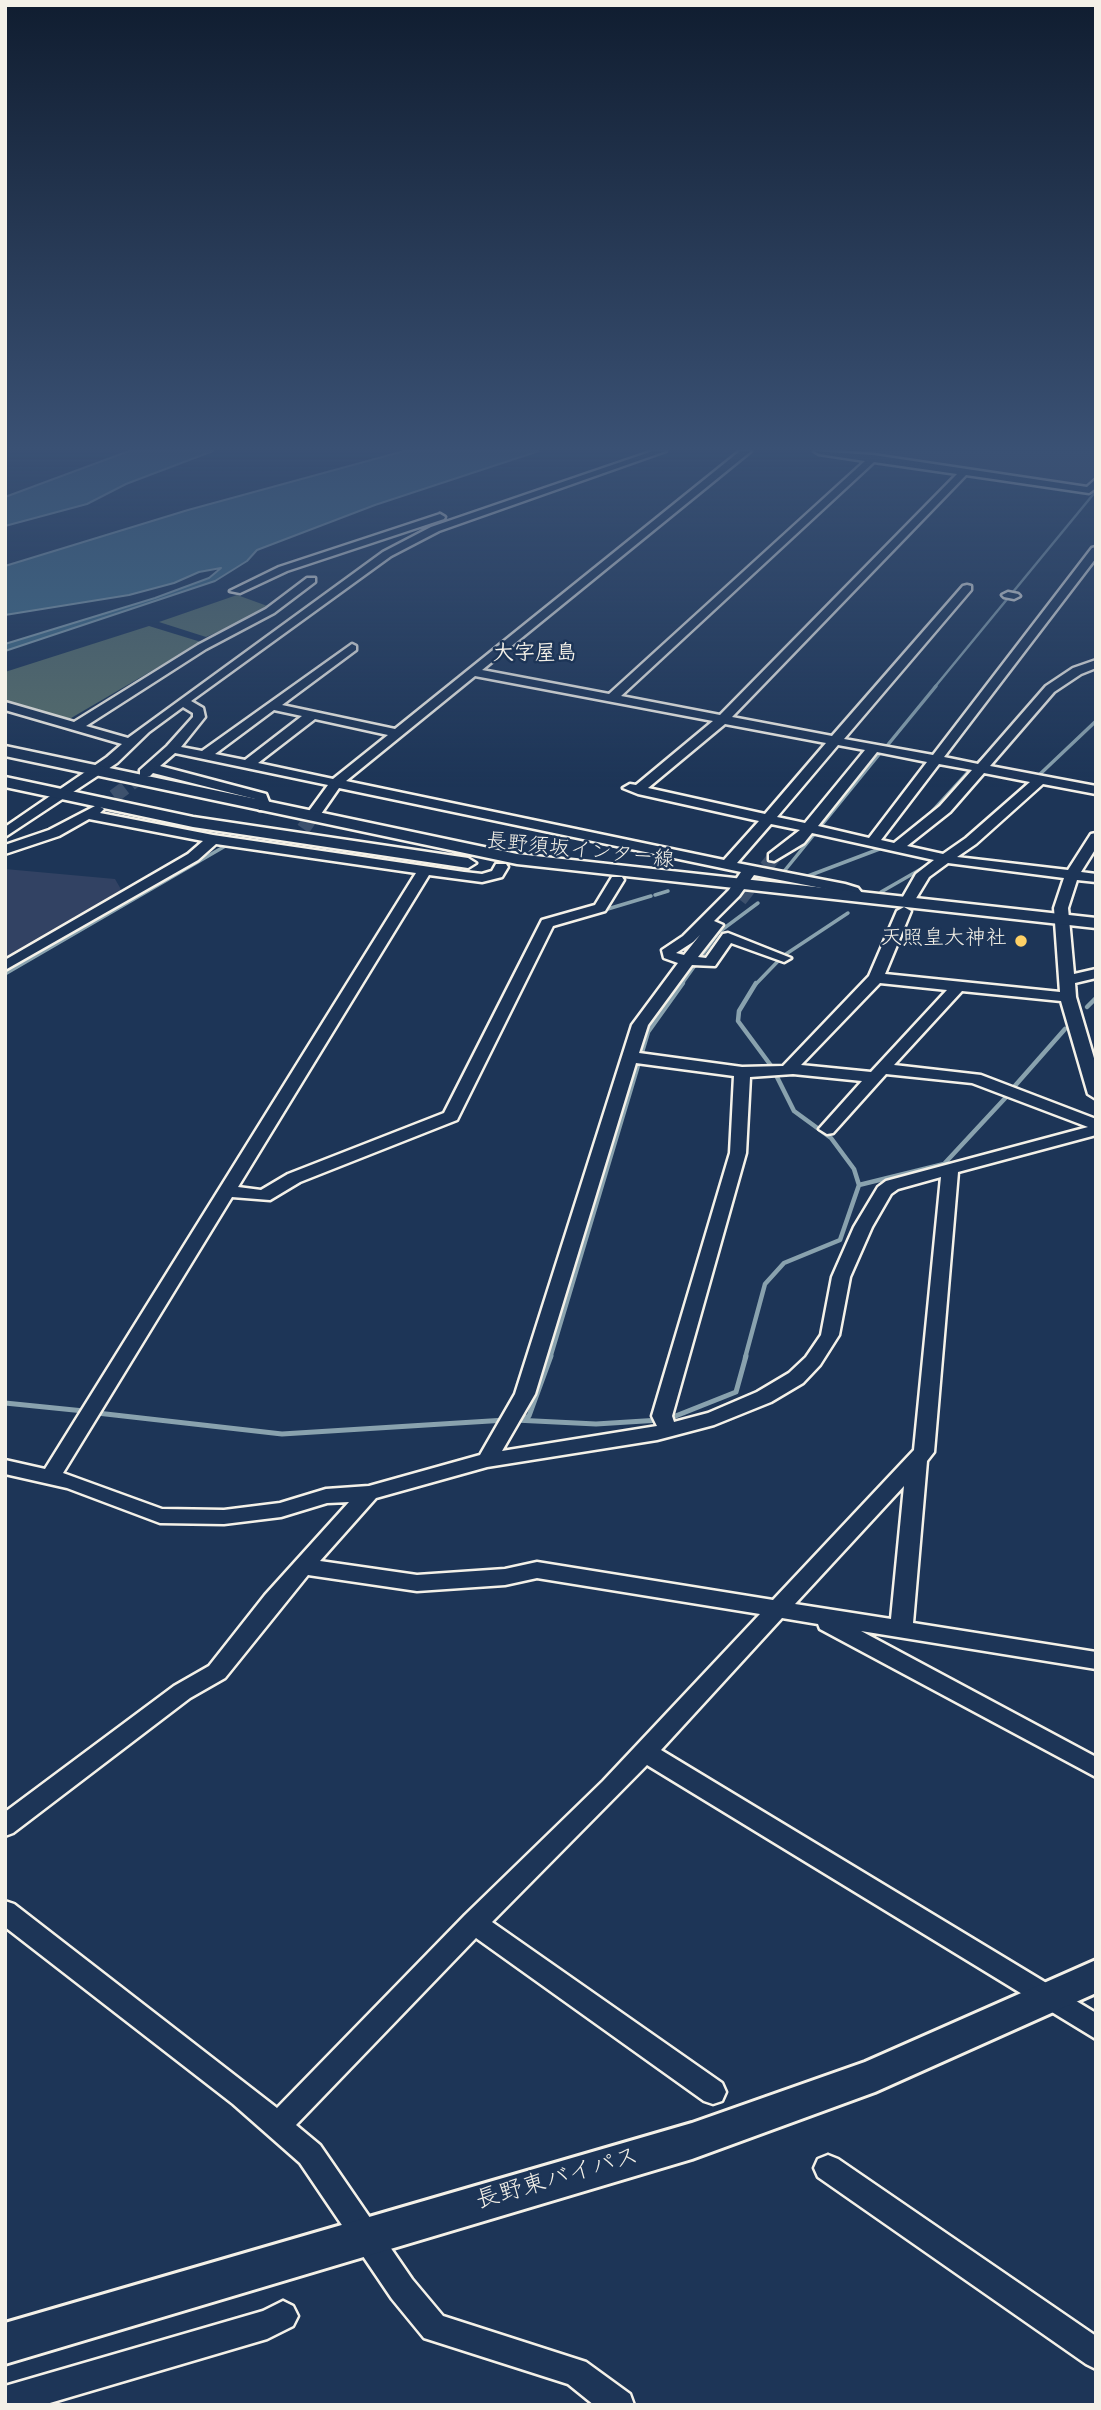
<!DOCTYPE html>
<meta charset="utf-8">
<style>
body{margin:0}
#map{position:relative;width:1101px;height:2410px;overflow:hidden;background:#1d3557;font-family:"Gochi Hand",sans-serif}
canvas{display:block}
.frame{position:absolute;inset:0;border:7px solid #f4f1e8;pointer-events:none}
</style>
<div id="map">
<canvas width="1101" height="2410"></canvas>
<div class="frame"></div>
</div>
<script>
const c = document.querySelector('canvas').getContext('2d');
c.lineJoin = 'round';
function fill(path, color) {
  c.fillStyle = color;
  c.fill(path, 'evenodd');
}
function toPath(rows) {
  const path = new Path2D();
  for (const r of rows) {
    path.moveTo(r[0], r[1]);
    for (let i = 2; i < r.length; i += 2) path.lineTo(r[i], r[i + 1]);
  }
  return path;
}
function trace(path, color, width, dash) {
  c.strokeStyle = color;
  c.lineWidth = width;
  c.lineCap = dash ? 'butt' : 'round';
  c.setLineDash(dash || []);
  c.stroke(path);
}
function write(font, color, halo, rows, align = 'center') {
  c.font = font + ' "Gochi Hand","Klee One",sans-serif';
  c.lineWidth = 5;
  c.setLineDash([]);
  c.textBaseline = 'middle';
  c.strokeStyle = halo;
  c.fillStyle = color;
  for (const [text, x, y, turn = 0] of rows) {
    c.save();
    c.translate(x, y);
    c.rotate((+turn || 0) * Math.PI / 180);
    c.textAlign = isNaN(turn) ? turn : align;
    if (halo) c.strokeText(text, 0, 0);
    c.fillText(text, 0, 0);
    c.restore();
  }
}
fill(toPath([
 [825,451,1096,451,1096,474,1084,488],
 [5,869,115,879,122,891,5,962]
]), '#324263');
fill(toPath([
 [237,595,273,608,206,637,159,622],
 [149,626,201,642,66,721,5,703,5,672]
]), '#576e6a');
const water = toPath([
 [129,451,213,451,126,484,87,504,5,526,5,497,129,451],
 [404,451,539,451,375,505,257,550,247,561,215,581,5,651,5,644,155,598,209,578,221,568,199,572,174,583,129,595,5,615,5,566,188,510,404,451]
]);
fill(water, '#416d87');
trace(water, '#89a2ae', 2);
trace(toPath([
 [1077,668,1096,660],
 [934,688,1096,491]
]), '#89a2ae', 2.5);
trace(toPath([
 [886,747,936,686],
 [975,765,993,748],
 [1038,776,1096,721],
 [927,817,971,769],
 [961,842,1031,781],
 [808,876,882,848],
 [777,880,881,752],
 [881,892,928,865],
 [655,895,668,891],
 [601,911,651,896],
 [5,974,227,845],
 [681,985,719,932,758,903],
 [755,985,783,956,848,913]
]), '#89a2ae', 3.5);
trace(toPath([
 [756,983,739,1011,738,1021,772,1067],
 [1087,1007,1096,998],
 [776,1075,794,1111,831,1138,854,1169,859,1185],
 [1013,1088,1065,1029],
 [550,1358,648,1032,683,983],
 [745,1358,765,1284,784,1263,840,1240,859,1185,944,1164,1009,1094]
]), '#89a2ae', 4.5);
trace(toPath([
 [5,1403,84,1411],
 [97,1413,282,1434,506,1420],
 [523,1419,529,1416,551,1356],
 [668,1419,736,1392,746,1356],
 [515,1420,596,1424,660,1420]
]), '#89a2ae', 5);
trace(toPath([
 [97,809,145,773],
 [291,846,316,811],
 [740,900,774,857]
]), '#3d516d', 14, [14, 7]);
const minor = toPath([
 [653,451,666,451,439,531,391,556,191,701,203,708,205,717,181,747,202,751,352,644,356,646,356,650,282,705,395,729,740,451,751,451,482,670,609,694,865,461,819,454,814,451,873,455,1087,487,1096,479,1096,488,1089,493,966,475,732,717,832,736,963,586,967,585,971,586,971,590,844,739,933,755,1092,548,1096,547,1096,558,944,757,978,764,1046,686,1073,668,1096,660,1096,668,1081,674,1054,692,990,766,1096,786,1096,794,1043,784,976,844,957,857,1068,870,1091,834,1096,833,1096,848,1081,872,1096,874,1096,882,1077,880,1068,908,1074,974,1096,969,1096,978,1075,983,1076,997,1096,1065,1096,1099,1088,1094,1061,1001,962,991,894,1065,981,1075,1096,1119,1096,1135,958,1172,934,1452,927,1461,913,1623,1096,1652,1096,1669,861,1631,1096,1757,1096,1777,820,1629,818,1624,782,1618,661,1750,1096,2013,1096,2039,647,1765,492,1922,722,2083,726,2092,722,2101,713,2104,704,2101,476,1938,296,2125,320,2145,412,2279,443,2316,586,2362,630,2394,634,2405,594,2405,568,2384,424,2338,392,2299,300,2163,233,2104,5,1927,5,1901,14,1904,277,2108,465,1915,603,1781,760,1614,537,1578,505,1585,417,1591,308,1575,225,1678,190,1698,13,1833,5,1836,5,1812,174,1686,209,1666,265,1595,349,1502,327,1503,281,1517,224,1524,160,1523,67,1488,5,1474,5,1460,45,1469,416,873,216,844,198,860,5,970,5,960,188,854,203,841,89,819,59,836,5,854,5,845,49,830,97,805,104,809,100,813,213,835,464,872,482,874,492,871,496,864,506,864,508,867,502,877,482,882,429,875,238,1187,261,1190,288,1174,444,1113,542,920,595,905,612,877,622,877,624,880,605,911,553,926,457,1120,300,1182,270,1200,232,1197,63,1473,162,1509,224,1510,280,1503,326,1489,369,1486,480,1455,515,1394,632,1025,678,963,664,958,662,950,683,936,729,890,741,872,339,788,321,814,316,815,309,811,328,785,175,753,160,766,266,794,271,807,269,810,259,810,255,799,153,773,150,776,140,776,140,770,167,746,193,717,193,713,183,707,149,732,117,763,5,837,5,827,107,757,122,744,5,710,5,702,74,722,198,645,266,609,307,578,315,578,315,582,274,613,206,649,86,726,128,738,383,552,431,527,653,451],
 [874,462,957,474,720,715,621,696,874,462],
 [475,676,713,721,636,785,630,784,623,788,638,794,759,821,724,860,346,781,475,676],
 [274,710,302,716,245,760,215,754,274,710],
 [315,719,388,735,333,779,258,763,315,719],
 [725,724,826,743,765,814,648,788,725,724],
 [838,745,865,750,805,823,777,817,838,745],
 [877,752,927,762,869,838,818,826,877,752],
 [939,764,972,770,940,806,894,843,881,840,939,764],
 [984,773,1030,782,966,838,943,854,907,846,950,812,984,773],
 [771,824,800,830,769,854,769,860,774,861,804,843,812,833,934,860,916,874,900,902,907,906,912,905,929,877,948,863,1064,878,1054,908,1060,992,885,974,911,911,904,907,897,911,869,976,783,1066,742,1067,639,1053,648,1025,692,965,715,966,731,943,784,962,791,958,728,933,723,934,706,958,698,957,723,925,714,921,739,896,754,875,837,891,858,901,865,897,858,888,845,884,737,863,771,824],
 [700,935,684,955,676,953,693,942,700,935],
 [880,983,947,990,871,1072,801,1065,880,983],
 [636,1063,734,1076,730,1153,652,1416,657,1426,502,1451,535,1394,636,1063],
 [793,1074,862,1081,819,1129,827,1134,833,1133,886,1074,972,1083,1088,1127,886,1181,878,1187,854,1227,832,1277,821,1335,806,1357,789,1373,757,1392,708,1413,674,1422,672,1416,746,1153,750,1077,793,1074],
 [941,1177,914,1450,773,1600,537,1562,505,1569,417,1575,320,1561,376,1498,487,1467,657,1440,714,1425,771,1402,803,1383,820,1365,839,1335,850,1277,872,1227,891,1194,898,1189,941,1177],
 [904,1486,891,1619,795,1604,904,1486],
 [440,514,445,517,444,519,287,571,240,593,230,591,279,567,440,514],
 [1008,592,1018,594,1020,596,1014,599,1004,597,1002,595,1008,592],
 [828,2155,838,2159,1096,2336,1096,2369,1086,2364,818,2177,814,2168,818,2159,828,2155],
 [283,2301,293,2306,298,2316,293,2326,267,2339,43,2405,5,2405,5,2386,263,2311,283,2301]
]);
const major = toPath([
 [5,746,517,854,1096,918,1096,928,517,864,5,756,5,746],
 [5,777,193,817,468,858,476,863,468,868,193,827,5,787,5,777]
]);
const highway = toPath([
 [1096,1960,1096,1993,875,2092,692,2159,5,2364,5,2323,692,2123,865,2062,1096,1960]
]);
trace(minor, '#f4f1e8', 5);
trace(major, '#f4f1e8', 5);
trace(highway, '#f4f1e8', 6);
fill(minor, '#1d3557');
fill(major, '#1d3557');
fill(highway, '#1d3557');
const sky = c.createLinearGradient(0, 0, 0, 788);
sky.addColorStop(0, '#101d30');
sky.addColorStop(0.57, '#3a5174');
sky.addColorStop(1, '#3a517400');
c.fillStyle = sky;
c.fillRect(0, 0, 1101, 788);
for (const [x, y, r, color] of [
 [1021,941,7,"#ffd166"]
]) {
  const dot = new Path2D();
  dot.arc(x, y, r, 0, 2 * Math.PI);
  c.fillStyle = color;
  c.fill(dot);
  trace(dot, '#1d3557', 2.5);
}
write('bold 21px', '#f4f1e8', '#1d3557', [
 ["大字屋島",535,656]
]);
write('21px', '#f4f1e8', '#1d3557', [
 ["長野須坂インター線",580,853,6]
]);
write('21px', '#f4f1e8', '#1d3557', [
 ["天照皇大神社",1007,941]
], 'right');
write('24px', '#f4f1e8', '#1d3557', [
 ["長野東バイパス",558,2181,-16]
]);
</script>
